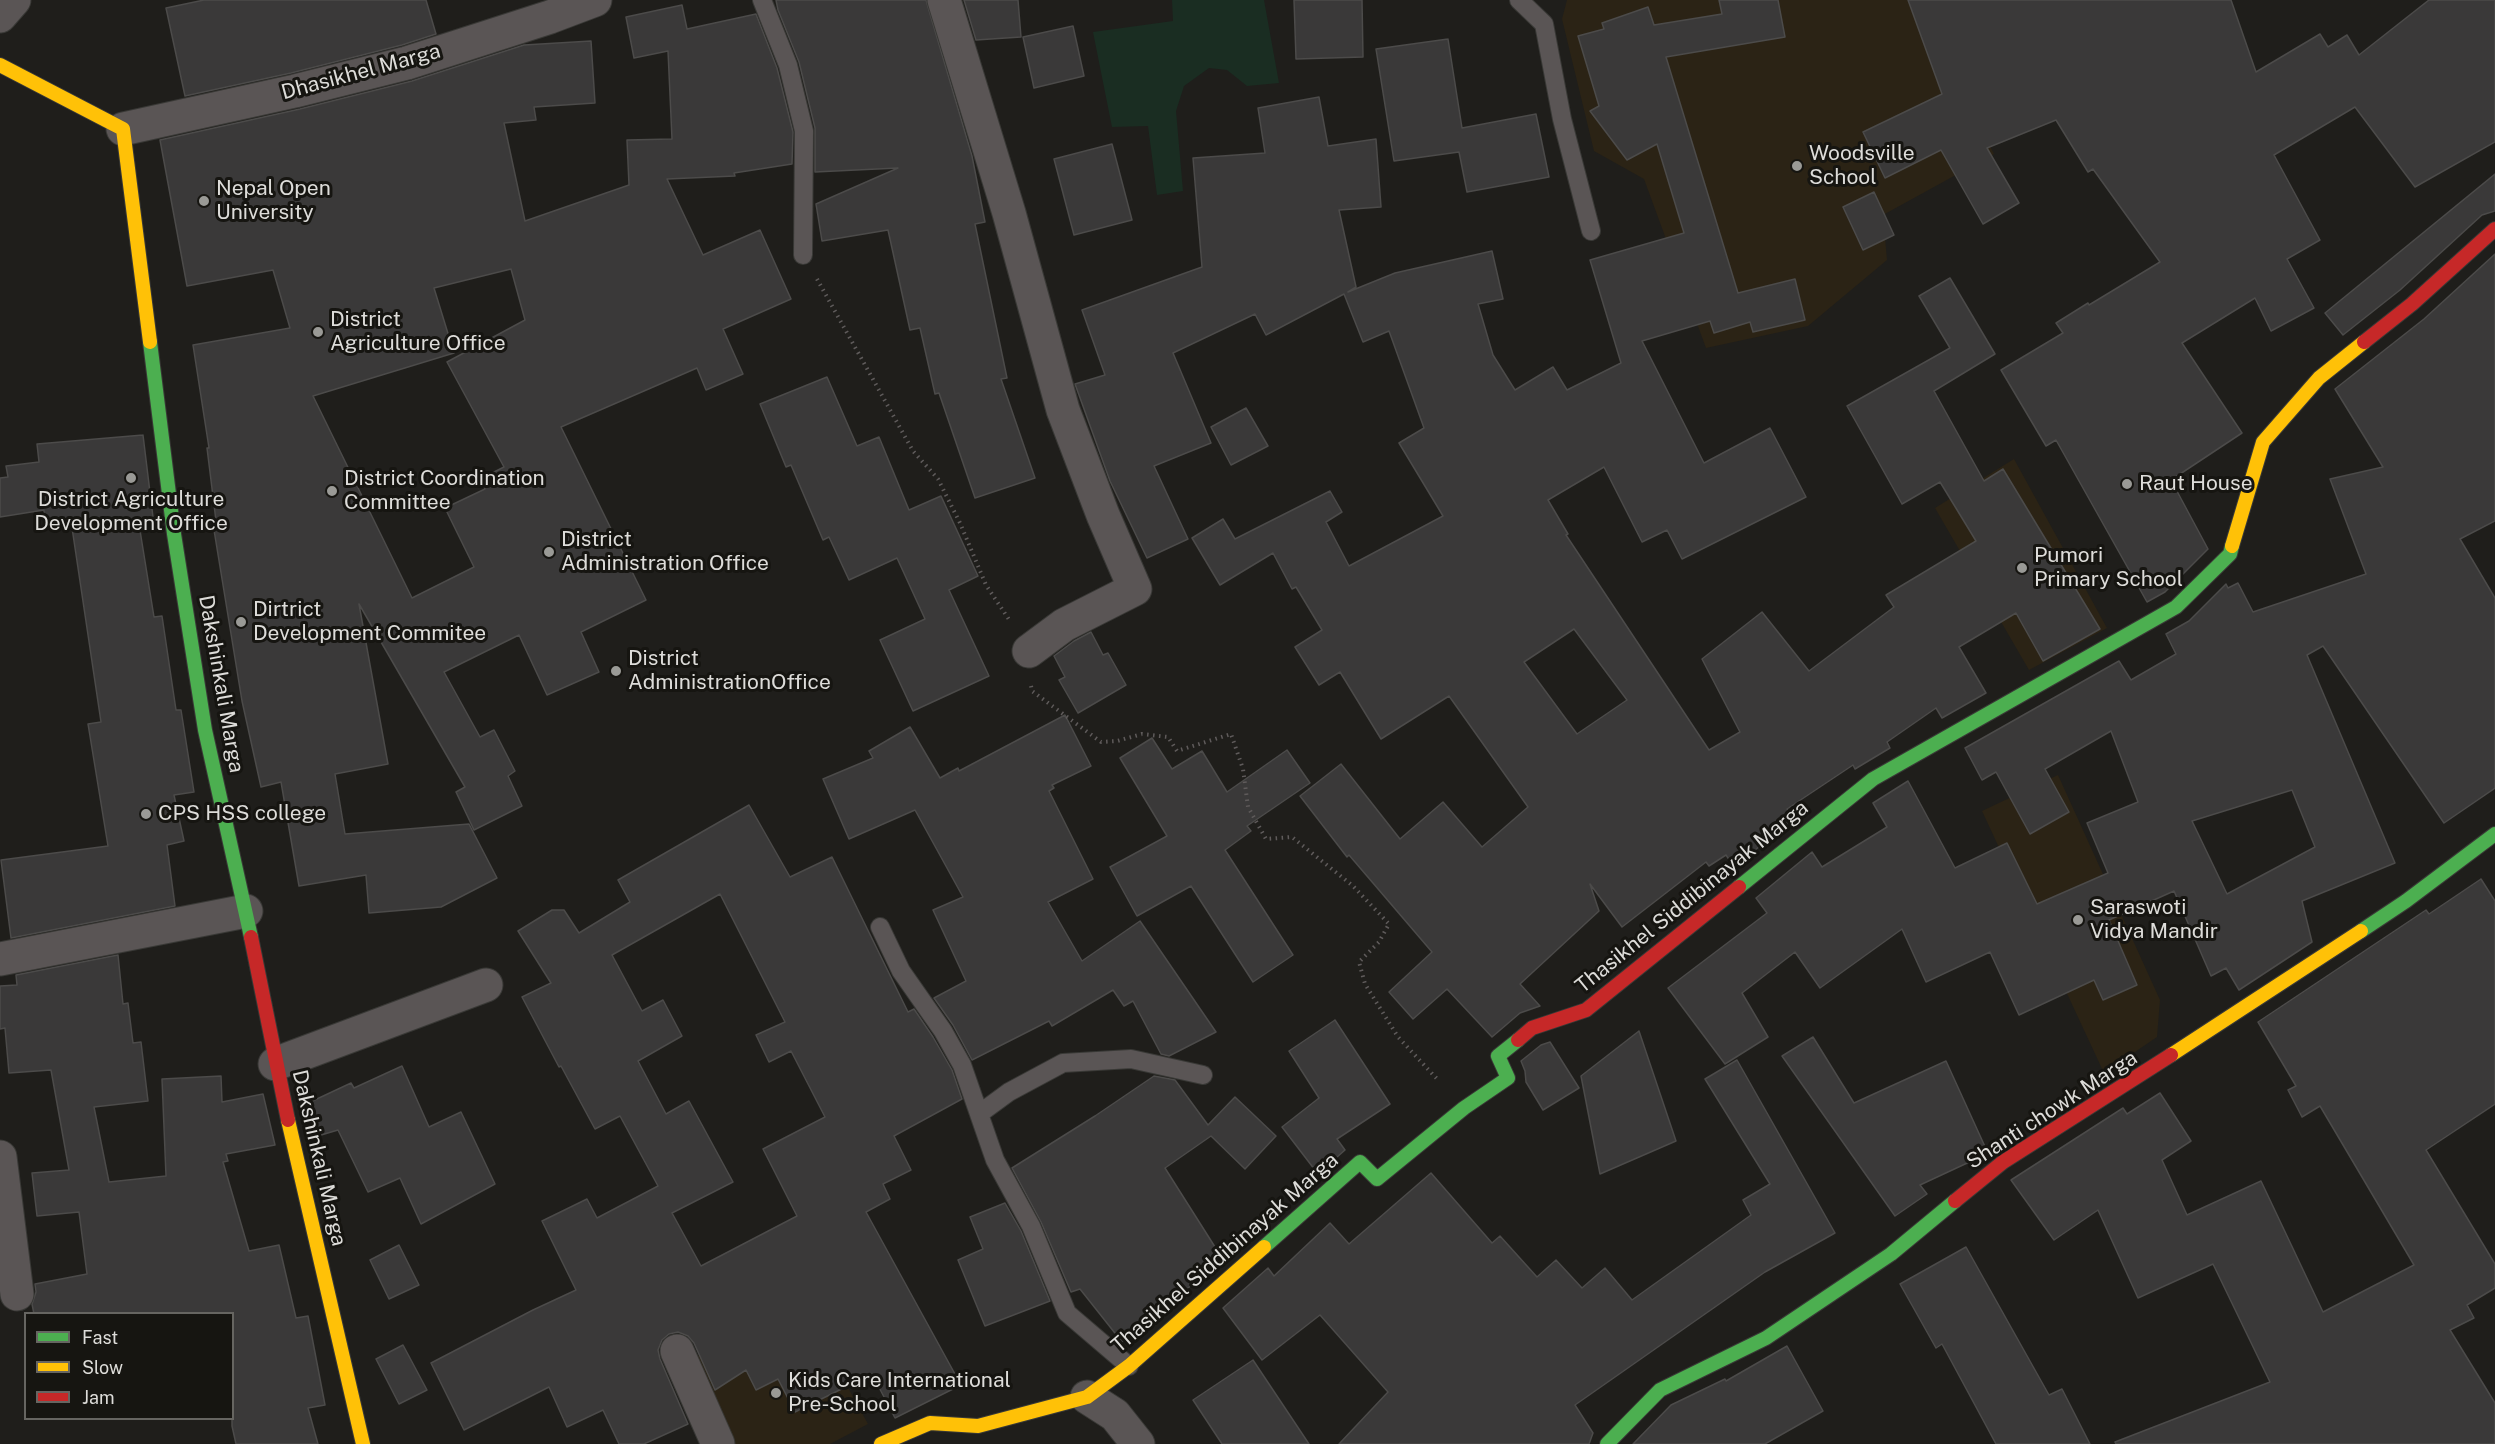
<!DOCTYPE html>
<style>
body{margin:0}
#map{position:relative;width:2495px;height:1444px;overflow:hidden;background:#1f1e1b;font-family:"Public Sans",sans-serif}
canvas{display:block}
.legend{position:absolute;left:24px;top:1312px;width:210px;height:108px;box-sizing:border-box;background:#161511;border:2px solid #666561;margin:0;padding:8px 10px;list-style:none;font-size:18px;color:#dddcd9}
.legend li{display:flex;align-items:center;gap:12px;height:30px}
.legend b{width:30px;border:2px solid #666561}
</style>
<div id="map">
<canvas width="2495" height="1444"></canvas>
<ul class="legend">
<li><b style="height:8px;background:#4caf50"></b>Fast</li>
<li><b style="height:8px;background:#ffc107"></b>Slow</li>
<li><b style="height:8px;background:#c62828"></b>Jam</li>
</ul>
</div>
<script>
const c = document.querySelector('canvas').getContext('2d');
c.lineJoin = 'round';
function fill(path, color) {
  c.fillStyle = color;
  c.fill(path, 'evenodd');
}
function toPath(rows) {
  const path = new Path2D();
  for (const r of rows) {
    path.moveTo(r[0], r[1]);
    for (let i = 2; i < r.length; i += 2) path.lineTo(r[i], r[i + 1]);
  }
  return path;
}
function trace(path, color, width, dash) {
  c.strokeStyle = color;
  c.lineWidth = width;
  c.lineCap = dash ? 'butt' : 'round';
  c.setLineDash(dash || []);
  c.stroke(path);
}
function write(font, color, halo, rows, align = 'center') {
  c.font = font + ' "Public Sans",sans-serif';
  c.lineWidth = 6;
  c.setLineDash([]);
  c.textBaseline = 'middle';
  c.strokeStyle = halo;
  c.fillStyle = color;
  for (const [text, x, y, turn = 0] of rows) {
    c.save();
    c.translate(x, y);
    c.rotate((+turn || 0) * Math.PI / 180);
    c.textAlign = isNaN(turn) ? turn : align;
    if (halo) c.strokeText(text, 0, 0);
    c.fillText(text, 0, 0);
    c.restore();
  }
}
fill(toPath([
 [1567,0,1935,0,1983,132,1994,154,1883,215,1887,260,1808,326,1706,348,1644,179,1594,151,1562,19],
 [2014,459,2107,628,2029,670,1935,508],
 [2058,775,2160,1000,2157,1037,2104,1073,1982,811],
 [800,1300,868,1424,830,1444,728,1444,685,1363]
]), '#2b2315');
fill(toPath([
 [1172,0,1264,0,1279,83,1247,86,1227,70,1209,68,1184,86,1176,111,1183,191,1157,195,1148,126,1112,127,1093,32,1173,21]
]), '#1a2d22');
const building = toPath([
 [204,0,426,0,436,34,402,45,291,73,185,96,166,8,204,0],
 [776,0,926,0,972,156,985,222,975,224,1007,378,1001,379,1035,478,975,498,939,393,935,394,920,328,910,330,888,230,822,241,816,204,898,168,815,172,815,128,799,62,778,10,776,0],
 [964,0,1018,0,1021,37,976,40,964,0],
 [1294,0,1362,0,1363,57,1296,59,1294,0],
 [1719,0,1778,0,1785,37,1666,57,1738,293,1795,279,1805,320,1753,332,1750,322,1714,333,1710,321,1642,341,1704,463,1770,428,1806,497,1682,559,1667,530,1642,542,1604,467,1548,500,1568,534,1566,535,1709,750,1740,732,1702,659,1762,612,1809,671,1894,607,1886,595,1976,541,1940,482,1902,504,1847,406,1950,348,1919,296,1950,278,1995,354,1934,391,1984,481,2003,469,2100,629,2043,661,2016,613,1959,647,1986,693,1942,718,1936,708,1887,742,1890,748,1855,769,1853,765,1787,809,1789,813,1785,815,1790,822,1734,867,1726,855,1709,866,1706,862,1622,927,1590,884,1599,911,1520,984,1540,1006,1520,1013,1492,1037,1447,989,1413,1019,1389,992,1432,952,1349,855,1347,857,1300,796,1341,764,1400,839,1443,802,1482,847,1528,807,1449,696,1381,739,1340,672,1319,685,1295,647,1322,630,1296,587,1292,589,1273,553,1220,585,1192,538,1223,519,1235,539,1330,491,1342,512,1326,522,1349,566,1443,516,1399,443,1424,428,1389,331,1363,342,1344,294,1266,335,1255,314,1173,353,1211,443,1154,466,1188,539,1147,558,1110,481,1075,384,1105,375,1082,310,1202,267,1193,158,1265,153,1258,108,1319,97,1328,146,1376,139,1381,207,1339,210,1356,287,1348,292,1395,273,1492,251,1503,299,1478,304,1493,355,1515,390,1553,367,1567,390,1621,363,1590,260,1684,233,1657,144,1627,160,1590,111,1599,106,1578,36,1604,29,1602,23,1648,7,1654,25,1722,14,1719,0],
 [1574,629,1627,700,1577,734,1524,662,1574,629],
 [1908,0,2231,0,2256,72,2320,34,2328,47,2347,35,2359,55,2429,0,2495,0,2495,142,2415,187,2355,107,2274,155,2320,240,2287,259,2314,308,2271,331,2255,298,2182,343,2242,433,2171,480,2208,549,2165,592,2147,602,2056,440,2046,446,2001,370,2063,333,2056,323,2088,303,2089,305,2160,262,2093,169,2088,172,2056,120,1987,148,2019,203,1983,224,1941,150,1885,178,1863,132,1942,94,1908,0],
 [682,5,687,29,756,14,777,68,793,132,792,164,734,173,735,176,667,179,703,255,760,230,791,299,723,329,743,374,706,390,697,368,561,427,646,600,581,632,599,672,547,695,519,635,444,672,480,737,494,730,515,771,508,776,522,806,474,830,456,792,465,787,359,604,388,764,335,774,345,834,469,824,497,878,441,907,369,913,366,875,299,886,281,782,261,787,242,701,214,530,217,529,207,448,209,448,193,345,290,328,273,270,187,286,160,140,300,109,412,81,524,45,591,41,595,103,534,107,536,120,504,123,525,221,629,185,627,140,672,139,668,51,634,58,626,17,682,5],
 [511,269,525,320,447,362,504,467,480,479,485,489,445,508,474,567,412,598,313,396,454,353,434,288,511,269],
 [1073,26,1084,76,1034,88,1023,37,1073,26],
 [1448,39,1462,128,1536,114,1549,177,1467,192,1459,152,1394,161,1376,49,1448,39],
 [1112,144,1132,220,1074,235,1054,159,1112,144],
 [2495,174,2495,211,2482,215,2400,290,2343,335,2325,313,2495,174],
 [1874,192,1894,235,1863,250,1843,207,1874,192],
 [2495,254,2495,521,2460,539,2495,598,2495,788,2444,823,2323,646,2307,655,2395,863,2302,901,2312,942,2239,990,2226,968,2211,976,2174,891,2109,920,2137,985,2103,1000,2094,980,2019,1015,1990,952,1926,982,1902,929,1820,988,1795,952,1742,993,1768,1037,1725,1064,1668,988,1767,913,1756,898,1812,852,1822,867,1887,827,1873,803,1908,781,1955,868,2007,843,2037,904,2108,873,2087,823,2138,802,2111,731,2045,769,2069,812,2030,834,1996,772,1982,780,1965,748,2119,661,2131,680,2176,654,2166,634,2189,621,2226,584,2228,588,2238,583,2253,612,2366,574,2330,479,2383,467,2335,389,2424,319,2495,254],
 [2292,790,2315,847,2227,894,2192,821,2292,790],
 [827,377,857,446,879,437,909,510,941,496,978,576,949,590,989,676,913,711,880,640,925,619,897,558,849,580,829,537,823,540,791,465,786,467,760,404,827,377],
 [1246,408,1268,446,1231,465,1211,427,1246,408],
 [143,435,153,517,138,518,154,617,162,616,176,710,181,710,194,792,174,795,184,841,167,845,175,906,11,938,1,860,108,846,88,724,101,722,71,521,45,523,44,510,0,517,0,478,8,477,6,466,39,462,37,444,143,435],
 [1091,632,1103,655,1108,653,1126,685,1078,713,1059,680,1065,677,1054,656,1074,641,1091,632],
 [1065,715,1091,766,1052,785,1054,788,1049,791,1093,879,1048,902,1082,961,1140,921,1216,1032,1169,1056,1161,1054,1133,1001,1124,1006,1113,990,1052,1026,1049,1021,972,1060,953,1025,934,998,966,981,933,910,963,897,915,810,849,839,823,779,873,758,869,751,910,727,940,778,958,768,959,771,1065,715],
 [1152,738,1172,769,1202,751,1227,792,1287,750,1310,783,1247,826,1251,831,1225,850,1293,955,1253,982,1191,886,1137,916,1110,867,1167,836,1120,758,1152,738],
 [749,805,790,877,832,857,908,1012,914,1009,933,1037,952,1070,962,1099,894,1136,911,1170,883,1184,890,1199,866,1212,961,1385,895,1418,872,1374,795,1412,778,1379,756,1390,746,1370,715,1390,694,1343,688,1336,678,1332,669,1334,662,1340,658,1350,660,1359,688,1424,644,1444,619,1444,603,1410,567,1427,549,1387,464,1430,431,1363,533,1310,576,1290,542,1221,587,1199,597,1218,658,1186,620,1116,595,1129,561,1066,559,1067,522,997,551,983,518,931,552,910,564,910,579,933,630,902,618,880,749,805],
 [720,894,785,1022,756,1035,769,1062,791,1051,825,1117,763,1149,797,1216,701,1266,672,1213,733,1182,689,1101,666,1114,638,1061,682,1036,663,1000,642,1011,612,955,720,894],
 [2481,879,2495,901,2495,1104,2426,1150,2495,1264,2495,1288,2467,1305,2474,1318,2450,1330,2495,1403,2495,1444,2116,1444,2115,1442,2270,1382,2213,1264,2138,1298,2098,1210,2054,1240,2011,1180,2123,1108,2127,1114,2160,1093,2191,1141,2162,1160,2187,1215,2261,1181,2323,1312,2414,1265,2320,1106,2302,1117,2288,1090,2296,1086,2258,1022,2426,910,2429,914,2481,879],
 [118,955,123,1004,128,1003,133,1043,141,1042,148,1101,94,1107,109,1182,166,1176,162,1079,221,1076,222,1102,263,1094,275,1145,226,1154,228,1161,223,1162,249,1251,279,1245,296,1318,308,1316,325,1405,308,1408,318,1444,236,1444,232,1426,232,1314,34,1314,32,1304,36,1292,35,1284,87,1274,79,1212,37,1216,32,1173,69,1170,51,1070,9,1073,5,1028,0,1029,0,986,17,985,16,975,118,955],
 [1335,1020,1390,1104,1337,1139,1345,1150,1318,1174,1282,1127,1319,1098,1289,1051,1335,1020],
 [1639,1031,1676,1141,1600,1174,1581,1076,1639,1031],
 [1813,1037,1854,1103,1946,1061,1987,1151,1978,1158,1920,1185,1927,1194,1895,1216,1782,1056,1813,1037],
 [1550,1042,1579,1088,1543,1110,1526,1082,1525,1071,1521,1061,1541,1045,1550,1042],
 [1737,1060,1835,1233,1765,1272,1575,1405,1593,1433,1589,1444,1339,1444,1388,1392,1320,1315,1262,1360,1223,1308,1268,1268,1274,1276,1330,1223,1349,1244,1431,1173,1492,1243,1500,1236,1537,1277,1556,1260,1582,1288,1605,1268,1632,1300,1751,1215,1743,1200,1770,1184,1705,1079,1737,1060],
 [402,1066,429,1127,461,1112,495,1184,421,1224,400,1178,368,1192,338,1130,311,1138,304,1105,351,1083,354,1088,402,1066],
 [1154,1076,1175,1080,1208,1125,1235,1097,1276,1136,1245,1169,1211,1136,1165,1168,1222,1258,1170,1304,1122,1342,1080,1289,1071,1292,1041,1222,1012,1168,1095,1116,1154,1076],
 [1005,1203,1021,1231,1050,1301,985,1326,958,1260,983,1249,970,1217,1005,1203],
 [399,1245,419,1285,389,1299,370,1260,399,1245],
 [1966,1247,2049,1395,2062,1389,2090,1444,1996,1444,1942,1344,1936,1348,1900,1284,1966,1247],
 [403,1345,427,1390,399,1404,376,1359,403,1345],
 [1787,1346,1823,1411,1765,1444,1633,1444,1671,1405,1725,1379,1726,1381,1787,1346],
 [1253,1360,1309,1444,1222,1444,1193,1400,1253,1360]
]);
fill(building, '#3a3939');
trace(building, '#4c4b4a', 1.5);
const lane = toPath([
 [762,0,788,65,804,131,803,255],
 [1519,0,1544,24,1562,119,1591,231],
 [880,927,901,971,943,1031,962,1065,995,1160,1031,1226,1067,1313,1129,1366],
 [979,1114,1009,1092,1063,1063,1131,1059,1203,1075]
]);
const street = toPath([
 [944,0,1009,213,1063,410,1103,515,1135,589,1064,625,1029,651],
 [0,16,14,0],
 [123,129,295,91,407,63,550,17,595,0],
 [0,959,246,911],
 [275,1064,486,985],
 [0,1157,17,1294],
 [677,1351,718,1444],
 [1087,1397,1115,1415,1138,1444]
]);
const fast = toPath([
 [150,342,174,534,205,730,251,937],
 [1739,887,1873,779,2176,607,2230,554,2232,546],
 [2361,931,2406,901,2495,834],
 [1264,1247,1360,1162,1377,1179,1464,1108,1508,1078,1498,1056,1518,1040],
 [1607,1444,1660,1390,1766,1338,1891,1254,1955,1201]
]);
const slow = toPath([
 [0,65,123,129,150,342],
 [2232,546,2263,442,2319,378,2364,342],
 [2171,1055,2361,931],
 [288,1120,363,1444],
 [881,1444,930,1423,978,1426,1087,1397,1129,1366,1264,1247]
]);
const jam = toPath([
 [2364,342,2412,304,2495,229],
 [251,937,288,1120],
 [1518,1040,1532,1028,1586,1010,1739,887],
 [1955,1201,2003,1162,2171,1055]
]);
trace(lane, '#393936', 20);
trace(street, '#393936', 35);
trace(fast, '#393936', 16);
trace(slow, '#393936', 16);
trace(jam, '#393936', 16);
trace(toPath([
 [817,279,913,451,938,479,960,523,986,585,1010,621],
 [1031,686,1032,691,1101,742,1117,741,1142,734,1168,737,1177,751,1231,734,1243,769,1248,807,1266,839,1292,837,1353,886,1389,924,1379,942,1359,962,1365,984,1398,1037,1439,1081]
]), '#5f5b5b', 4, [1.5, 4.5]);
trace(lane, '#5a5555', 18);
trace(street, '#5a5555', 33);
trace(fast, '#4caf50', 14);
trace(slow, '#ffc107', 14);
trace(jam, '#c62828', 14);
for (const [x, y, r, color] of [
 [1797,166,6,"#9a9a96"],
 [204,201,6,"#9a9a96"],
 [318,332,6,"#9a9a96"],
 [131,478,6,"#9a9a96"],
 [2127,484,6,"#9a9a96"],
 [332,491,6,"#9a9a96"],
 [549,552,6,"#9a9a96"],
 [2022,568,6,"#9a9a96"],
 [241,622,6,"#9a9a96"],
 [616,671,6,"#9a9a96"],
 [146,814,6,"#9a9a96"],
 [2078,920,6,"#9a9a96"],
 [776,1393,6,"#9a9a96"]
]) {
  const dot = new Path2D();
  dot.arc(x, y, r, 0, 2 * Math.PI);
  c.fillStyle = color;
  c.fill(dot);
  trace(dot, '#161511', 2);
}
write('21px', '#dddcd9', '#161511', [
 ["Dhasikhel Marga",361,72,-15],
 ["Dakshinkali Marga",221,684,80],
 ["Thasikhel Siddibinayak Marga",1692,897,-39],
 ["Shanti chowk Marga",2052,1110,-33],
 ["Dakshinkali Marga",319,1158,77],
 ["Thasikhel Siddibinayak Marga",1225,1253,-41]
]);
write('21px', '#dddcd9', '#161511', [
 ["Woodsville",1809,154],
 ["School",1809,178],
 ["Nepal Open",216,189],
 ["University",216,213],
 ["District",330,320],
 ["Agriculture Office",330,344],
 ["District Coordination",344,479],
 ["Committee",344,503],
 ["Raut House",2139,484],
 ["District Agriculture",131,500,"center"],
 ["Development Office",131,524,"center"],
 ["District",561,540],
 ["Administration Office",561,564],
 ["Pumori",2034,556],
 ["Primary School",2034,580],
 ["Dirtrict",253,610],
 ["Development Commitee",253,634],
 ["District",628,659],
 ["AdministrationOffice",628,683],
 ["CPS HSS college",158,814],
 ["Saraswoti",2090,908],
 ["Vidya Mandir",2090,932],
 ["Kids Care International",788,1381],
 ["Pre-School",788,1405]
], 'left');
</script>
